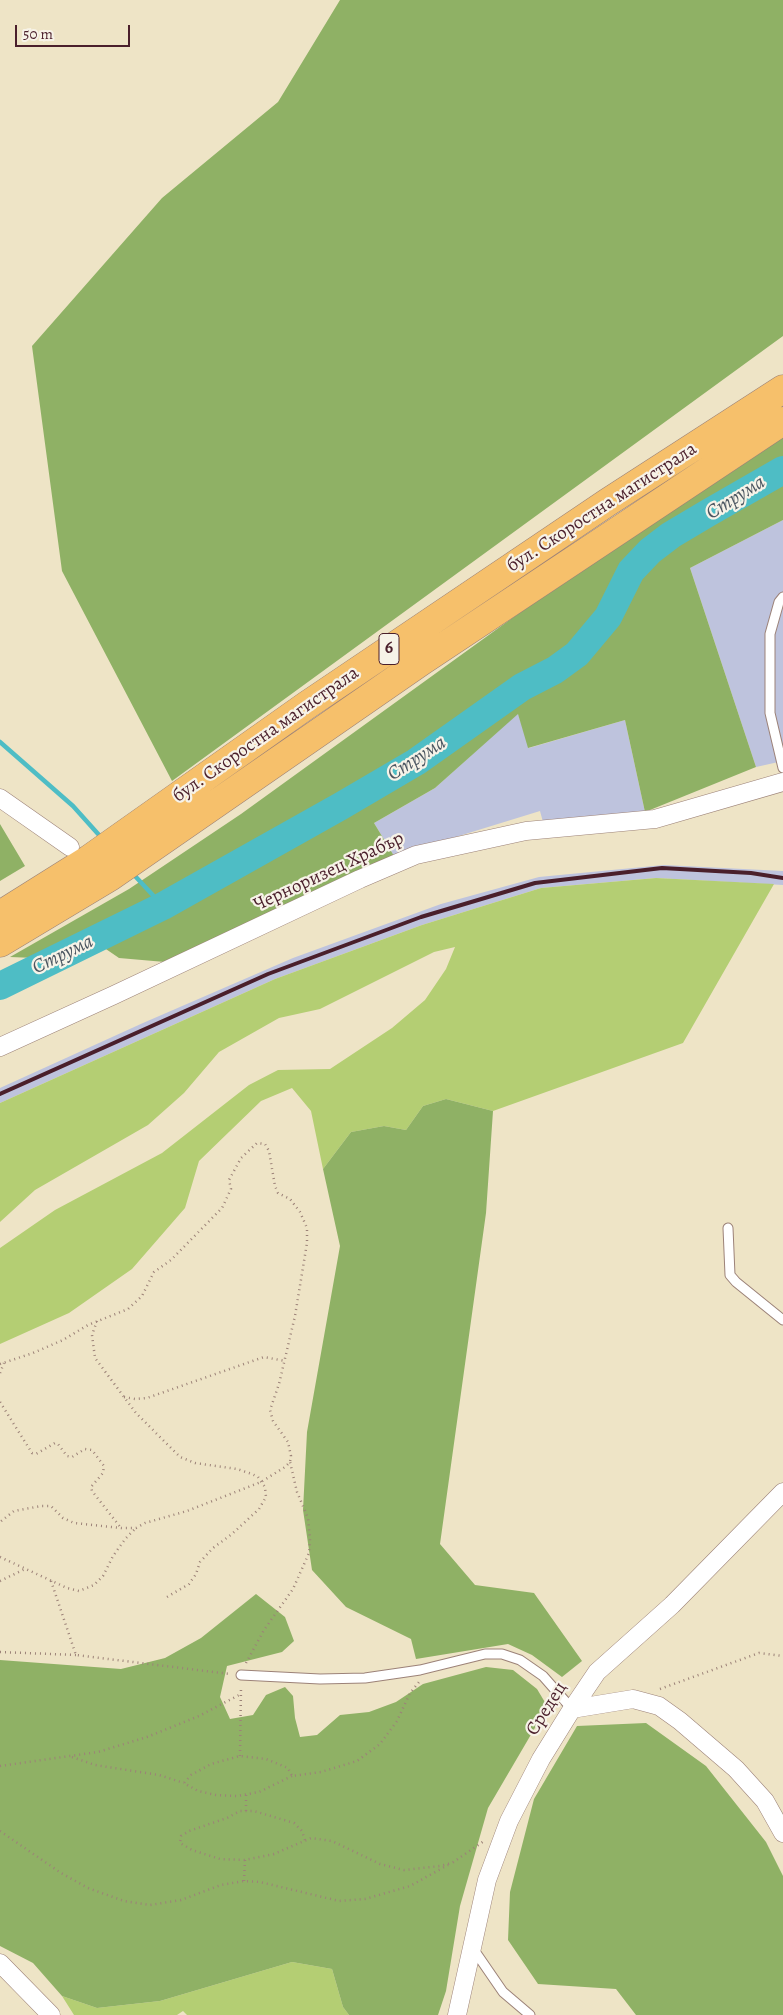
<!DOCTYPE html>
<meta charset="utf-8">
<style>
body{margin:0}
#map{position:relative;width:783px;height:2015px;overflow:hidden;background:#eee4c6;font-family:Alegreya,serif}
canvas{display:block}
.scale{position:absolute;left:15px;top:25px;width:115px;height:22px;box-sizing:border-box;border:2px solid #4a1f2b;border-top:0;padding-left:6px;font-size:15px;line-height:18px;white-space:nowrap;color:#4a1f2b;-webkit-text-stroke:4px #f7f3e8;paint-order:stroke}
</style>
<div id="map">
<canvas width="783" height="2015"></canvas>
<div class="scale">50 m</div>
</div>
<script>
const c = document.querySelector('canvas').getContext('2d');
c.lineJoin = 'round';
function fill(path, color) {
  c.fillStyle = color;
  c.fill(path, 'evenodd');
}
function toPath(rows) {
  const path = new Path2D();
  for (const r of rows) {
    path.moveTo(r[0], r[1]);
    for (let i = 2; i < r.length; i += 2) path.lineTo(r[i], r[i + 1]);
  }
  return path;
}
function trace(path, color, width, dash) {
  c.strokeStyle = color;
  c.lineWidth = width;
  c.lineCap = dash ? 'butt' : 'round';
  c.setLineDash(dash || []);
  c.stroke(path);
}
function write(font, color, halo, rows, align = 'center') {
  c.font = font + ' Alegreya,serif';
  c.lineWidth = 4.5;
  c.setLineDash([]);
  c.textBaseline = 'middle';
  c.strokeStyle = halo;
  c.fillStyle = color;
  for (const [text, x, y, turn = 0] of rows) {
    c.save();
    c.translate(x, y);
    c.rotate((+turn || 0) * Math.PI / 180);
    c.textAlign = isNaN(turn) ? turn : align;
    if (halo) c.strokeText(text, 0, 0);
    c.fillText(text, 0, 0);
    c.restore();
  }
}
fill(toPath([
 [783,520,783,761,756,767,690,568],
 [518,713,529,748,625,720,645,812,543,822,540,811,394,856,374,823,435,788],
 [664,865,783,871,783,885,656,878,541,888,422,925,275,979,0,1103,0,1088,143,1023,293,958,441,904,539,877]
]), '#bec3dd');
fill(toPath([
 [656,878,774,884,683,1043,493,1111,446,1099,423,1106,406,1130,384,1126,351,1132,323,1169,311,1111,292,1088,261,1101,199,1161,185,1208,132,1269,69,1313,0,1344,0,1248,55,1210,162,1153,249,1085,278,1070,330,1069,392,1028,425,1000,446,969,455,947,434,952,320,1009,279,1018,219,1052,184,1093,148,1125,35,1190,0,1222,0,1103,275,979,422,925,541,888],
 [292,1962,332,1969,343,2007,349,2015,187,2015,183,2011,177,2015,74,2015,62,1996,97,2008,160,2001]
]), '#b4ce73');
fill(toPath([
 [340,0,783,0,783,336,172,781,62,571,32,346,162,198,278,102],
 [783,434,783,520,690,568,756,767,645,812,625,720,528,748,518,714,435,788,374,823,394,856,165,962,119,958,84,934,35,958,10,957,129,889,241,814,558,585],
 [0,824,25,866,0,881],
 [446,1099,493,1111,486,1213,440,1544,475,1585,534,1593,582,1661,562,1677,532,1655,508,1644,416,1659,411,1639,346,1607,312,1570,303,1510,307,1432,340,1246,323,1169,351,1132,384,1126,406,1130,423,1106],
 [256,1594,285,1617,294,1641,282,1652,227,1666,220,1697,230,1719,253,1715,266,1695,285,1687,293,1696,295,1718,300,1737,317,1735,340,1715,369,1712,396,1702,423,1684,486,1667,513,1670,537,1689,546,1704,536,1726,488,1808,460,1906,446,1991,438,2015,349,2015,343,2007,332,1969,292,1962,160,2001,97,2008,62,1996,33,1963,0,1946,0,1660,121,1669,165,1658,201,1638],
 [646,1723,706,1766,766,1842,783,1876,783,2015,636,2015,616,1989,538,1984,508,1940,510,1892,534,1799,577,1726]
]), '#8fb165');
trace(toPath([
 [0,742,73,806,99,835],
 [135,876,163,906]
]), '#4ebdc5', 4.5);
trace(toPath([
 [0,986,163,906,341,806,416,762,522,687,555,670,577,654,608,617,631,571,650,551,671,535,708,513,783,470]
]), '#4ebdc5', 28);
const lane = toPath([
 [783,597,779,602,770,634,770,713,783,768],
 [728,1228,730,1275,736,1282,783,1320],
 [241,1675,320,1679,365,1678,420,1670,485,1654,502,1654,520,1660,543,1676,572,1709],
 [472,1947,503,1992,530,2015]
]);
const street = toPath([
 [0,798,70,847],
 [0,1047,114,995,360,879,416,855,526,831,655,819,783,782],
 [572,1709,633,1699,659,1706,680,1721,736,1769,765,1801,783,1833],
 [0,1963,51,2015],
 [457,2015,487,1880,509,1821,541,1759,572,1709,597,1672,672,1605,783,1492]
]);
const highway = toPath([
 [0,915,89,859,307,705,608,502,783,389],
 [0,943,110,877,422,661,783,421]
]);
trace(lane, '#9c8278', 11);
trace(street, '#9c8278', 19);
trace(highway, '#9c8278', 29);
trace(toPath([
 [97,1321,92,1335,95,1358,136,1413,180,1457,195,1463,237,1469,252,1474,258,1477,265,1487,266,1497,259,1509,232,1534,213,1548,200,1562,196,1574,189,1584,167,1597],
 [0,1364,33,1353,63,1340,88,1325,128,1309,142,1296,154,1272,171,1260,222,1208,231,1189,229,1180,241,1158,257,1143,265,1144,269,1151,275,1186,278,1193,290,1199,300,1212,307,1228,307,1243,295,1316,279,1384,270,1410,273,1421,288,1442,291,1456,290,1462,285,1467,261,1482,187,1511,145,1523,136,1528,121,1528,74,1523,63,1518,51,1506,41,1506,14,1511,0,1522],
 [0,1373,4,1363],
 [124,1397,135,1399,147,1398,264,1357,285,1361],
 [0,1402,32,1453,36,1454,55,1443,58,1444,67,1456,72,1457,85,1449,92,1450,104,1466,103,1473,91,1487,92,1491,121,1528],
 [0,1557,67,1588,79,1591,94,1585,103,1576,113,1556,126,1538,135,1529],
 [0,1581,25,1569],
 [51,1581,76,1655,230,1674],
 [0,1652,76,1655],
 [246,1663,264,1630,293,1589,309,1553,310,1539,308,1518,297,1492,290,1462],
 [660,1689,759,1653,783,1656],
 [240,1756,241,1687],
 [72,1757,95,1765,159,1775,184,1783],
 [0,1766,98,1752,147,1737,199,1716,241,1694],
 [292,1776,259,1792,237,1796,216,1795,198,1791,184,1783,191,1775,211,1764,240,1756,266,1759,288,1768,292,1776,321,1772,357,1761,380,1744,397,1721,410,1693,419,1682],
 [246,1795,246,1811],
 [0,1831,61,1873,88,1888,124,1901,150,1905,181,1900,221,1885,244,1881,260,1882,339,1901,365,1899,410,1886,448,1865],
 [305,1840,302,1831,294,1823,254,1811,240,1811,227,1818,189,1831,181,1836,180,1843,192,1850,220,1859,245,1860,274,1854,311,1838,332,1841,380,1864,404,1870,440,1866,452,1863,484,1841],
 [244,1881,245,1860]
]), '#9c8278', 2.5, [1, 4]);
trace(lane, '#fff', 9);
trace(street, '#fff', 18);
trace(highway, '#f6c06b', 28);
trace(toPath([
 [0,1094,268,974,421,917,535,883,662,868,751,873,783,878]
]), '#4a1f2b', 4);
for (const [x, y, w] of [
 [389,649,20]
]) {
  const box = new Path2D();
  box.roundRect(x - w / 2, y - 15.5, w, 31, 4);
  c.fillStyle = '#f7f3e8';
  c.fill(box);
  trace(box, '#4a1f2b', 1);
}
write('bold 18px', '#4a1f2b', null, [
 ["6",389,649]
]);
write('19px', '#4a1f2b', '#f7f3e8', [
 ["бул. Скоростна магистрала",602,508,-33],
 ["бул. Скоростна магистрала",266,735,-35],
 ["Черноризец Храбър",329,872,-25],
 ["Средец",547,1709,-58]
]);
write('italic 20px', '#4b5661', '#f7f3e8', [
 ["Струма",736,498,-32],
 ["Струма",417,759,-33],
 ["Струма",63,955,-26]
]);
</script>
